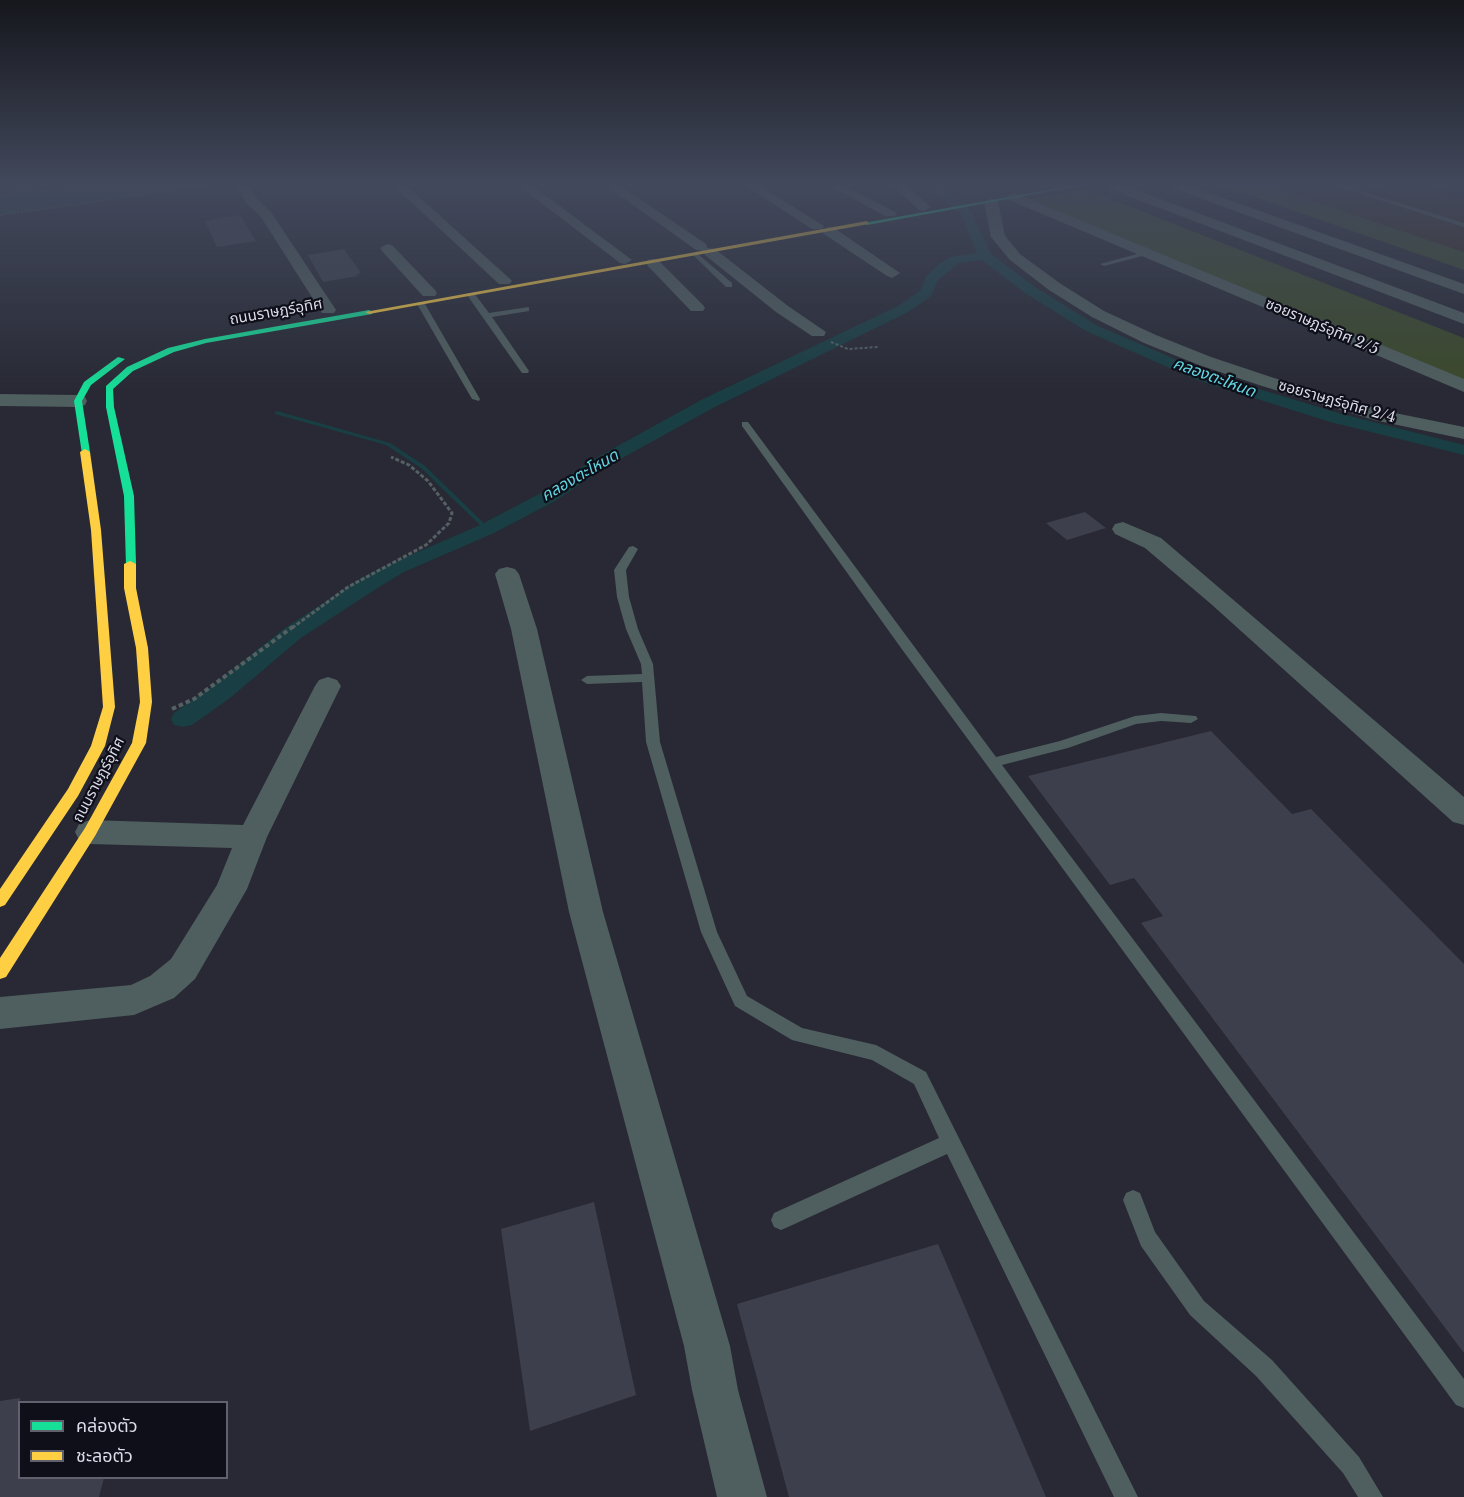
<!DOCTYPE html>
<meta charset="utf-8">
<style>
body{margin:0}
#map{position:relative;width:1464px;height:1497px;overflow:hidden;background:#282934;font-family:"Libre Baskerville","Noto Sans Thai",serif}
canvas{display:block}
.legend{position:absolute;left:18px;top:1401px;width:210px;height:78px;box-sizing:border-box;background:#0e0f18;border:2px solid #60616c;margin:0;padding:8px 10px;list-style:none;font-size:18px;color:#dbdcea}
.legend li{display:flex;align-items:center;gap:12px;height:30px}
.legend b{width:30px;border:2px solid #60616c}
</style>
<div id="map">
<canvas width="1464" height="1497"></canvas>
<ul class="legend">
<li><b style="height:8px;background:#16e098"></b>คล่องตัว</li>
<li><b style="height:8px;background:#ffcf43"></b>ชะลอตัว</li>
</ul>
</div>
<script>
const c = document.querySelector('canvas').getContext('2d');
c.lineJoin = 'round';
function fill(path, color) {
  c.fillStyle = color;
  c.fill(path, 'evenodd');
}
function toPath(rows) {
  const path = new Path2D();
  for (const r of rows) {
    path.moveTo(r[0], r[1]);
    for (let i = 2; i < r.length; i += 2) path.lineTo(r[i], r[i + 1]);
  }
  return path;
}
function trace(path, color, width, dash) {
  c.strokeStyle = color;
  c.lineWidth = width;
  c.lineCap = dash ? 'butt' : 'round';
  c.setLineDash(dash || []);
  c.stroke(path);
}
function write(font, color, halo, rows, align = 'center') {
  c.font = font + ' "Libre Baskerville","Noto Sans Thai",serif';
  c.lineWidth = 4.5;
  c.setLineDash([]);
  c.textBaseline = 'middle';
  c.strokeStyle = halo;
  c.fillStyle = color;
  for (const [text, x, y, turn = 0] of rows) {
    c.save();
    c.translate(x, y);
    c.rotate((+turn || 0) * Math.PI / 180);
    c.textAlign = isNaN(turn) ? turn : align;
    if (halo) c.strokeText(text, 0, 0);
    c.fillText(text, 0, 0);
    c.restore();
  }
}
fill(toPath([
 [1268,186,1423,186,1464,198,1464,252]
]), '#382a22');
fill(toPath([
 [1215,186,1268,186,1464,252,1464,270,1246,194],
 [1085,189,1464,338,1464,387,1024,200]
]), '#3b4929');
fill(toPath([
 [77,186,202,186,0,214,0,195]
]), '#193e43');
fill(toPath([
 [277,411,390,443,425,466,490,529,489,530,485,530,421,468,386,445,275,414,274,413,277,411]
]), '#193e43');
fill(toPath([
 [927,186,939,186,970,209,991,254,1035,287,1096,325,1209,374,1342,414,1464,445,1464,455,1330,422,1197,380,1086,331,1025,293,982,260,959,263,938,280,931,296,908,312,713,408,606,467,555,501,494,533,404,572,379,587,301,638,230,698,192,725,183,727,174,725,171,719,174,713,212,686,285,628,363,577,390,564,480,525,541,493,594,459,701,400,898,306,920,291,927,275,939,264,950,257,977,253,961,214,927,186]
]), '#193e43');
fill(toPath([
 [18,186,38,186,18,209,4,209,1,205,18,186]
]), '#193e43');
fill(toPath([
 [240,215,256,241,217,247,205,221],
 [344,249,361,273,356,274,358,276,323,282,308,255],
 [1085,512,1106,528,1067,540,1046,523],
 [1211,731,1292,814,1311,809,1464,964,1464,1353,1141,923,1163,916,1134,878,1110,885,1028,776],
 [594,1202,636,1395,530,1431,501,1229],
 [938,1244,1046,1497,789,1497,737,1304],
 [20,1398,20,1478,104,1478,99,1497,0,1497,0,1401]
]), '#3e3f4d');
trace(toPath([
 [67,186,71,186],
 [0,215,206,186]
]), '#556062', 1.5, [2, 1.5]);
trace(toPath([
 [831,342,848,349,878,347]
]), '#556062', 2, [3, 2]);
trace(toPath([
 [292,628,348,587,426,545,449,523,452,513,428,481,409,465,391,457]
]), '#556062', 3, [4, 2]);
trace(toPath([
 [172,709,194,699,294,626]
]), '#556062', 4, [4.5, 3]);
fill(toPath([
 [1336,186,1344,186,1464,223,1464,227,1336,186],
 [1362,186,1386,186,1383,188,1362,186],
 [1148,251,1150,254,1104,266,1100,264,1148,251],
 [694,254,698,254,732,283,732,287,726,287,694,256,694,254],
 [468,293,474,293,489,313,529,307,529,311,492,317,529,371,528,373,522,373,467,295,468,293],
 [418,302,425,304,480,399,479,401,472,399,417,304,418,302],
 [742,422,748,422,996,757,1060,741,1135,716,1161,713,1196,716,1198,719,1191,723,1161,721,1136,724,1068,748,1002,765,1464,1379,1464,1408,1456,1405,901,648,742,426,742,422],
 [633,546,638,549,626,570,629,597,638,629,653,664,660,742,717,932,747,996,802,1028,876,1045,926,1072,1138,1497,1114,1497,947,1154,788,1227,781,1230,774,1227,771,1220,774,1213,939,1138,914,1084,872,1060,792,1040,735,1006,701,932,646,742,642,682,587,684,581,680,587,676,642,674,641,664,626,629,617,597,614,570,629,547,633,546],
 [1133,1190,1140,1193,1155,1232,1204,1301,1272,1360,1359,1457,1383,1497,1358,1497,1343,1473,1256,1376,1190,1315,1141,1246,1123,1200,1126,1193,1133,1190]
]), '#4f5e5e');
fill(toPath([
 [237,186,249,186,256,198,271,212,336,310,334,313,322,313,261,217,246,203,237,186],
 [394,186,407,186,509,278,512,281,509,284,499,284,394,186],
 [519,186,533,186,632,260,625,264,620,263,519,186],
 [607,186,621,186,706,244,707,248,715,249,788,306,826,332,824,336,812,336,776,312,705,255,704,251,696,250,607,186],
 [746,186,760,186,824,226,822,229,812,229,746,186],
 [830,186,845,186,897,213,895,216,885,216,830,186],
 [893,186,906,186,931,207,924,211,919,210,893,186],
 [1109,186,1126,186,1464,313,1464,324,1110,189,1109,186],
 [1173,186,1190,186,1464,284,1464,294,1174,189,1173,186],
 [1014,193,1464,379,1464,392,1009,200,1007,197,1009,194,1014,193],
 [991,198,998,202,1005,236,1020,254,1061,284,1104,311,1156,335,1211,357,1274,378,1385,411,1464,427,1464,439,1374,420,1262,386,1199,365,1144,343,1092,317,1049,290,1010,260,991,237,984,202,991,198],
 [829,227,834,228,900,273,892,278,887,276,824,234,822,231,829,227],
 [387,244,392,245,435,290,437,293,435,296,423,296,382,251,380,248,387,244],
 [653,259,658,260,703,305,705,308,703,311,691,311,648,266,646,263,648,260,653,259],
 [0,394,78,395,85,397,87,401,85,405,78,407,0,406,0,394],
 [1123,522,1161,538,1464,797,1464,825,1453,822,1211,604,1145,548,1115,534,1112,529,1115,524,1123,522],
 [507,567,515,569,519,574,537,629,603,912,730,1346,738,1390,767,1497,717,1497,692,1390,684,1346,569,912,511,629,495,574,499,569,507,567],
 [328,677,337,680,341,686,267,837,247,889,195,979,174,998,134,1015,0,1029,0,997,131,985,150,976,171,959,217,885,232,848,90,844,79,840,75,832,79,824,90,820,243,825,315,686,319,680,328,677]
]), '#4f5e5e');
fill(toPath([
 [1069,186,1080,186,867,225,864,223,1069,186],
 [369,310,373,312,372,314,206,343,174,352,133,371,113,389,114,407,134,496,136,564,130,567,126,566,124,496,106,407,106,386,127,367,168,348,205,339,369,310],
 [118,357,125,359,91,385,82,401,90,452,82,454,74,401,84,382,118,357]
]), '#16e098');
fill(toPath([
 [867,221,869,224,369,314,365,312,867,221],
 [85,449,90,452,101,530,115,707,105,746,78,796,5,905,0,907,0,889,68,789,91,746,103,707,91,530,80,452,85,449],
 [130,561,136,564,136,588,148,648,152,702,146,743,95,836,6,977,0,979,0,958,85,828,132,743,140,702,136,648,124,588,124,564,130,561]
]), '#ffcf43');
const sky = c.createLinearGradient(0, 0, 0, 395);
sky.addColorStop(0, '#16171d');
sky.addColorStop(0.47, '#42495c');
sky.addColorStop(1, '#42495c00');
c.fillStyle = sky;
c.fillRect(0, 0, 1464, 395);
write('15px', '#dbdcea', '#0e0f18', [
 ["ถนนราษฎร์อุทิศ",276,312,-10],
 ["ซอยราษฎร์อุทิศ 2/5",1322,327,23],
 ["ซอยราษฎร์อุทิศ 2/4",1337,402,16],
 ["ถนนราษฎร์อุทิศ",99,780,-62]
]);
write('italic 16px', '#62d7e3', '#0e0f18', [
 ["คลองตะโหนด",1214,378,20],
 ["คลองตะโหนด",580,476,-30]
]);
</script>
